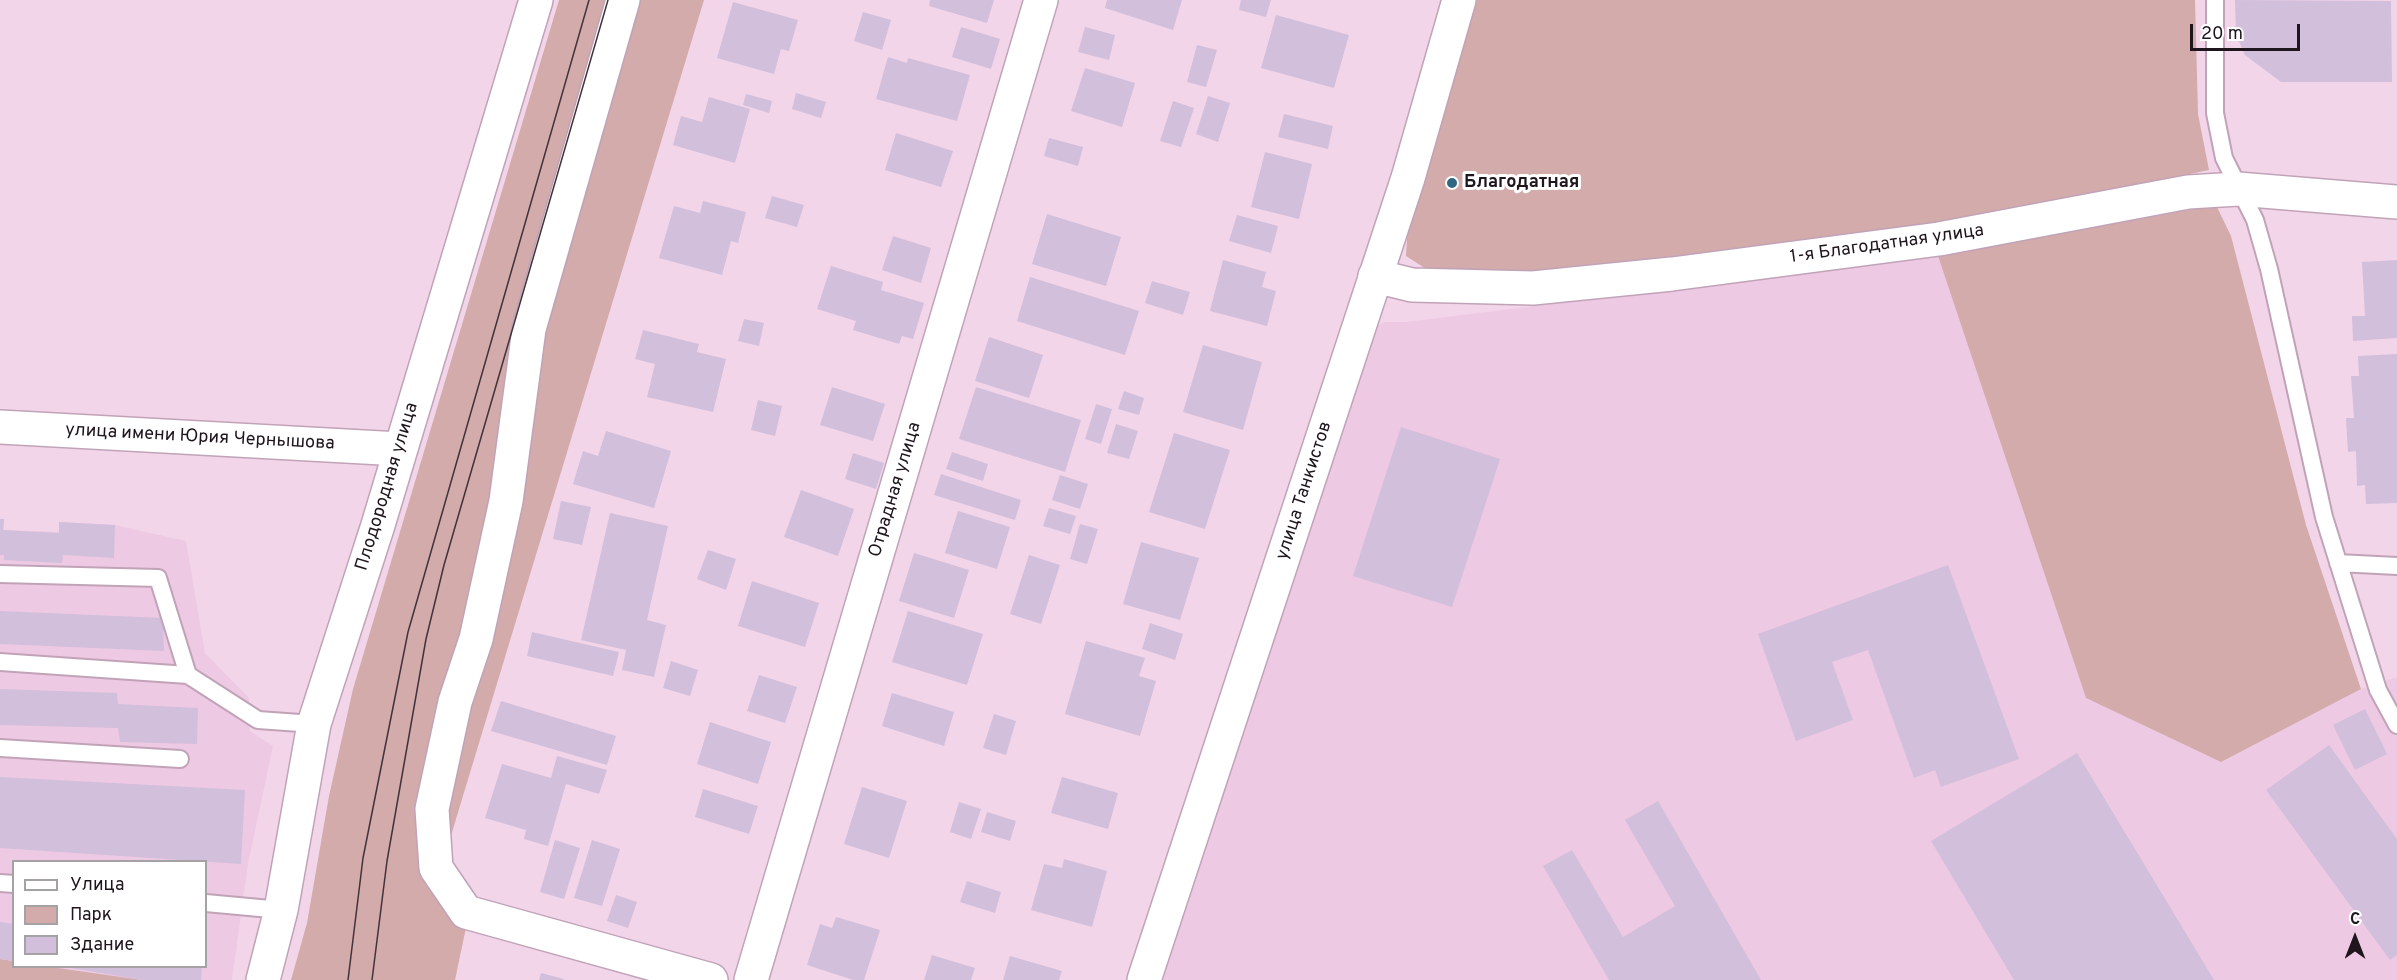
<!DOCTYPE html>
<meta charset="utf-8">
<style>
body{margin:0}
#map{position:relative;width:2397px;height:980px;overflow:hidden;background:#f3d5ea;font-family:Overpass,sans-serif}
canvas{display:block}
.legend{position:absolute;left:12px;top:860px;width:195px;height:108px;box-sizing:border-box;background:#fff;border:2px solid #a5a1a4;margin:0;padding:8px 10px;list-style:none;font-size:18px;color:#1f151c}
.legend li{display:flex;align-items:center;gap:12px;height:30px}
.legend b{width:30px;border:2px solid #a5a1a4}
.north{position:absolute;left:2325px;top:908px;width:60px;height:60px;-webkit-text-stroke:4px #fff;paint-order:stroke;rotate:0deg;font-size:16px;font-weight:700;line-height:24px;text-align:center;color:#1f151c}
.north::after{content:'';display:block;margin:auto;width:21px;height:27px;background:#1f151c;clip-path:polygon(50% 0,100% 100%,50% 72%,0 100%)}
.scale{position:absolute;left:2190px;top:24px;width:110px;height:27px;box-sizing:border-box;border:3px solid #1f151c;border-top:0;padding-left:8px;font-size:18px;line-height:21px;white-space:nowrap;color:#1f151c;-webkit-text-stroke:4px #fff;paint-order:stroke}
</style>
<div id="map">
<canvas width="2397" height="980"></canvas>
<ul class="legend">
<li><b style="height:8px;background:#fff"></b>Улица</li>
<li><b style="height:16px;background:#d2abaa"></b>Парк</li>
<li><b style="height:16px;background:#d2bfdb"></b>Здание</li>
</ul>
<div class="north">С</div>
<div class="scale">20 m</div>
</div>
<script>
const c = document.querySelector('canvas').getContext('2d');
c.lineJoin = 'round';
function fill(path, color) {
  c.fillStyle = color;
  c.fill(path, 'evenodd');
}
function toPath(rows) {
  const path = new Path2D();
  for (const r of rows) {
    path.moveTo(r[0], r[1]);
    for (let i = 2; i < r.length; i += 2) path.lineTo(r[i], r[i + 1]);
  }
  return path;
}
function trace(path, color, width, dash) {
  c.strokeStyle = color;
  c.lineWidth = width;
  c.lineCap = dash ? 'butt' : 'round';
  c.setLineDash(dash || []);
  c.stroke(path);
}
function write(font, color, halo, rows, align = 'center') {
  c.font = font + ' Overpass,sans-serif';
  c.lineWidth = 6;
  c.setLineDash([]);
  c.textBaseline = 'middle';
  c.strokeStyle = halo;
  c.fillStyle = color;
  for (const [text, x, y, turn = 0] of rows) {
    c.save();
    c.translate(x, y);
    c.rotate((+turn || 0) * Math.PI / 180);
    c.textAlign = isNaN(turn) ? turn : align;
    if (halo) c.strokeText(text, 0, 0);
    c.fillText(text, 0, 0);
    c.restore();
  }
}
fill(toPath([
 [1938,256,2086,698,2221,762,2361,689,2397,677,2397,980,1159,980,1367,330,1385,322,1406,322],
 [0,519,4,519,4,530,59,532,59,522,115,525,186,541,205,653,249,698,250,731,273,746,248,864,232,980,142,980,51,967,206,966,206,862,14,862,13,961,0,959]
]), '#eec9e3');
fill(toPath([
 [559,0,704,0,446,852,472,899,455,980,291,980,307,923,329,796,353,689],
 [1477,0,2195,0,2198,114,2209,170,1936,227,1548,275,1431,272,1406,256,1408,223],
 [2216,205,2231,236,2306,525,2361,689,2221,762,2086,698,1938,256],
 [0,959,13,961,14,966,51,967,142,980,0,980]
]), '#d2abaa');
fill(toPath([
 [930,0,994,0,987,23,929,6],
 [1107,0,1182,0,1173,30,1105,8],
 [1241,0,1271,0,1266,17,1239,10],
 [2235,0,2391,1,2392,82,2281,82,2245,55,2236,35],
 [733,2,798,20,789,51,781,49,774,74,717,58],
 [863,12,891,20,882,50,854,41],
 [1276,15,1349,35,1334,88,1261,68],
 [961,27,1000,39,991,69,952,57],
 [1085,27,1115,35,1109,60,1078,52],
 [1197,45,1217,50,1206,87,1187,82],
 [888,57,907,63,908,58,970,75,957,121,876,99],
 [1085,68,1135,83,1122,127,1071,111],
 [796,93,826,102,821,118,792,109],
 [746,94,772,101,769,113,743,105],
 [1208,96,1230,103,1218,142,1196,134],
 [709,97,750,109,735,163,673,145,681,116,702,122],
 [1173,101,1194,108,1181,147,1160,141],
 [1284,114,1333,126,1328,149,1278,137],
 [896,133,953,151,941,187,885,170],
 [1049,138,1083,147,1078,166,1044,156],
 [1265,152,1312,164,1299,219,1251,207],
 [772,196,804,205,797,227,765,218],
 [703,201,746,212,738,243,731,241,722,275,659,258,674,206,700,213],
 [1047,214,1121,237,1106,286,1032,264],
 [1237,215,1278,226,1271,253,1229,241],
 [893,236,931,248,921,283,882,270],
 [1223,260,1266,272,1262,287,1276,291,1267,326,1210,311],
 [2397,260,2397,338,2353,341,2352,316,2365,316,2362,262],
 [831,266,883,282,881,290,924,303,913,339,902,336,899,344,853,330,856,321,817,309],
 [1030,277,1139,311,1125,355,1017,321],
 [1152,281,1190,292,1183,315,1145,303],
 [744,319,764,323,759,346,738,341],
 [643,330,699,344,697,352,726,359,713,412,647,397,655,364,635,359],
 [989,337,1043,355,1029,398,975,381],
 [1203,345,1262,362,1243,430,1183,412],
 [2397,354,2397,503,2366,504,2365,485,2357,486,2356,451,2348,452,2346,418,2354,418,2351,376,2359,376,2358,356],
 [832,387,885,404,873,441,820,425],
 [976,387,1081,420,1065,472,959,439],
 [1124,391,1144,398,1139,415,1118,409],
 [758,400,782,406,775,436,751,430],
 [1096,404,1112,409,1101,444,1085,439],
 [1116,424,1138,431,1129,459,1107,453],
 [1401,427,1500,459,1452,607,1353,576],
 [606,431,671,451,654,508,573,484,583,451,598,456],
 [1174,433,1230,450,1205,529,1149,512],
 [952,452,988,464,983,481,946,469],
 [853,453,884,463,876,489,845,479],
 [941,474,1021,500,1015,520,934,495],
 [1060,475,1088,484,1080,509,1052,500],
 [801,490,854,509,838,556,784,537],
 [561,501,591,507,582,545,553,539],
 [1049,508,1076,516,1070,534,1043,526],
 [958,511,1010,527,997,569,945,553],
 [610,513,668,526,647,620,666,625,654,677,622,670,626,650,581,640],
 [0,519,4,519,3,530,59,533,59,522,115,525,114,558,63,555,62,563,4,560,4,555,0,555],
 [1080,524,1098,529,1087,564,1070,559],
 [1141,542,1199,558,1180,620,1123,604],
 [708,550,736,559,726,590,697,579],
 [914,553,969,570,954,618,899,601],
 [1029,555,1060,565,1041,624,1010,614],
 [1948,565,2019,759,1941,787,1935,770,1914,778,1868,650,1832,662,1853,720,1796,741,1758,634],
 [752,581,819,603,805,647,738,626],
 [0,611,163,618,164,651,0,644],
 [908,611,983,634,967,685,892,662],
 [1150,623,1183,634,1175,660,1142,649],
 [532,632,619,652,613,676,527,656],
 [1086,641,1145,658,1139,676,1156,681,1140,736,1065,714],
 [671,661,698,670,690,696,663,688],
 [759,675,797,687,785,723,747,711],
 [0,689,117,693,118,704,198,708,197,744,120,742,118,728,0,725],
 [892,693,954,712,944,746,882,726],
 [501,701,616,736,607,765,491,731],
 [2365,709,2387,754,2355,770,2333,725],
 [994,714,1016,721,1006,755,983,748],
 [710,722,771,742,758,784,697,764],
 [2329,745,2397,839,2397,955,2390,960,2266,790],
 [2077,753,2214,980,2014,980,1931,841],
 [557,756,607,770,599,794,566,784,548,846,524,839,526,830,485,818,502,764,551,778],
 [0,777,245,790,241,864,0,848],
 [1062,777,1118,793,1108,829,1051,813],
 [862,787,907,801,889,858,844,844],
 [703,789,758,806,749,834,695,817],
 [1658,801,1761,980,1609,980,1543,866,1572,850,1623,937,1675,906,1625,820],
 [959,802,981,809,971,839,950,832],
 [987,812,1016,821,1010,841,981,832],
 [555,840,580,848,564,899,540,892],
 [592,840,620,849,602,906,574,898],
 [1064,859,1107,871,1092,927,1031,910,1044,864,1062,868],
 [967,881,1001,892,995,913,960,902],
 [616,895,637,902,628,928,607,921],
 [836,917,880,930,864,980,853,980,807,965,820,924,832,928],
 [0,922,14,924,14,961,0,959],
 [932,955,975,968,971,980,924,980],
 [1010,956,1062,971,1059,980,1003,980],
 [60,966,202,966,201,980,142,980],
 [541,973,564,979,563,980,539,980]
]), '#d2bfdb');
const lane = toPath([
 [2215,0,2215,113,2224,158,2255,220,2269,269,2324,517,2378,690,2397,725],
 [2338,563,2397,566],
 [0,574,158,578,188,675],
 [0,662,188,675,258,720,314,724],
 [0,748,180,759],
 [0,883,14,884],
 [206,903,281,910]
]);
const street = toPath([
 [623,0,529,329,506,501,476,639,455,702,432,809,436,868,466,912,711,980],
 [1375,276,1412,285,1533,288,1672,274,1939,239,2188,192,2238,189,2397,202],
 [0,427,400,449],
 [751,980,1041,0]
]);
const secondary = toPath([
 [263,980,281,910,314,724,378,525,536,0],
 [1144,980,1408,178,1459,0]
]);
trace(lane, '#c1a3b8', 20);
trace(street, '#c1a3b8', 36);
trace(secondary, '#c1a3b8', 36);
trace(lane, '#fff', 16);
trace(street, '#fff', 33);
trace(secondary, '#fff', 33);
trace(toPath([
 [348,980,363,858,408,632,589,0],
 [372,980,387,861,426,639,444,565,608,0]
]), '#40333c', 1.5);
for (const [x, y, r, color] of [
 [1452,183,6,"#306882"]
]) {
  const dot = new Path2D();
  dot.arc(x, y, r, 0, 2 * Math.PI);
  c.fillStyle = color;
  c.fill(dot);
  trace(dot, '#fff', 2);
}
write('bold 18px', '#1f151c', '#fff', [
 ["Благодатная",1464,183]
], 'left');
write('18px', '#1f151c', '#fff', [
 ["1-я Благодатная улица",1887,245,-8],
 ["улица имени Юрия Чернышова",200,438,3],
 ["Плодородная улица",388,487,-73],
 ["Отрадная улица",896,490,-73],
 ["улица Танкистов",1305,491,-72]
]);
</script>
